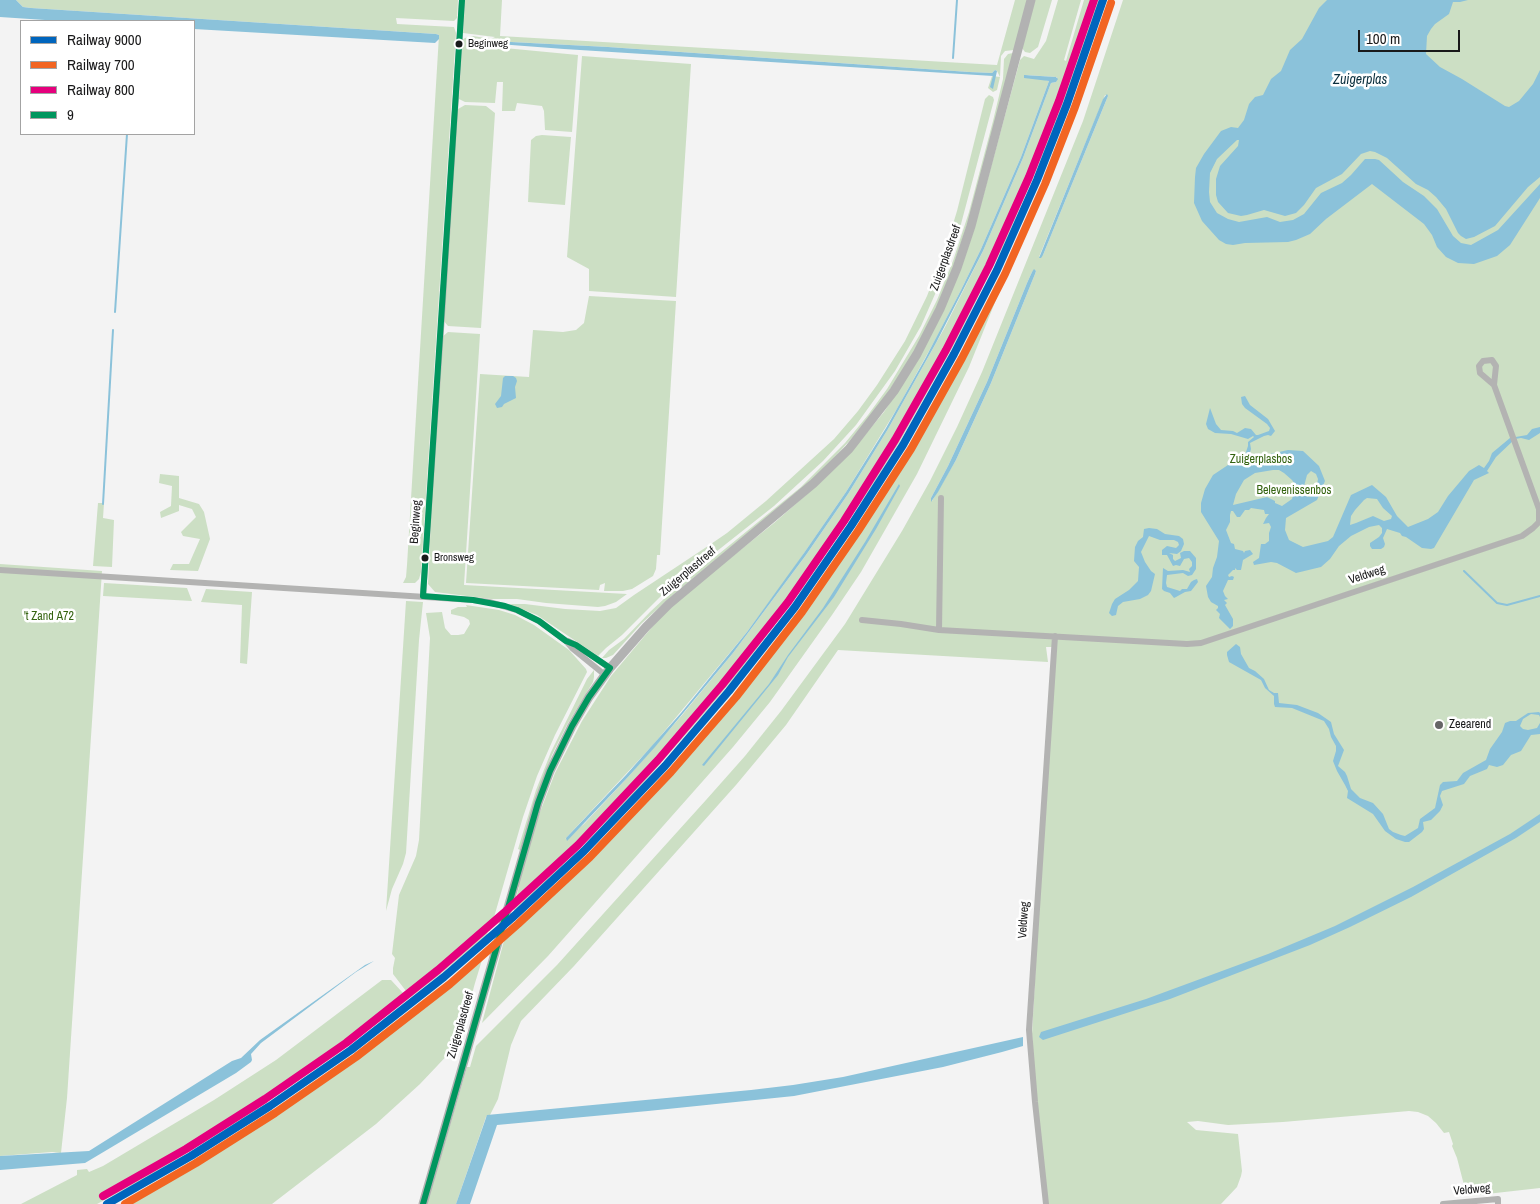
<!DOCTYPE html>
<style>
body{margin:0}
#map{position:relative;width:1540px;height:1204px;overflow:hidden;background:#f3f3f3;font-family:"Archivo Narrow",sans-serif}
canvas{display:block}
.legend{position:absolute;left:20px;top:20px;width:175px;height:115px;box-sizing:border-box;background:#fff;border:1px solid #a3a3a3;margin:0;padding:6px 9px;list-style:none;font-size:15px;color:#19191a}
.legend li{display:flex;align-items:center;gap:10px;height:25px}
.legend b{width:25px;border:1px solid #a3a3a3}
.scale{position:absolute;left:1358px;top:30px;width:102px;height:22px;box-sizing:border-box;border:2px solid #19191a;border-top:0;padding-left:6px;font-size:15px;line-height:18px;white-space:nowrap;color:#19191a;-webkit-text-stroke:4px #fff;paint-order:stroke}
</style>
<div id="map">
<canvas width="1540" height="1204"></canvas>
<ul class="legend">
<li><b style="height:6px;background:#0065bd"></b>Railway 9000</li>
<li><b style="height:6px;background:#f26522"></b>Railway 700</li>
<li><b style="height:6px;background:#e5007d"></b>Railway 800</li>
<li><b style="height:6px;background:#00965e"></b>9</li>
</ul>
<div class="scale">100 m</div>
</div>
<script>
const c = document.querySelector('canvas').getContext('2d');
c.lineJoin = 'round';
function fill(path, color) {
  c.fillStyle = color;
  c.fill(path, 'evenodd');
}
function toPath(rows) {
  const path = new Path2D();
  for (const r of rows) {
    path.moveTo(r[0], r[1]);
    for (let i = 2; i < r.length; i += 2) path.lineTo(r[i], r[i + 1]);
  }
  return path;
}
function trace(path, color, width, dash) {
  c.strokeStyle = color;
  c.lineWidth = width;
  c.lineCap = dash ? 'butt' : 'round';
  c.setLineDash(dash || []);
  c.stroke(path);
}
function write(font, color, halo, rows, align = 'center') {
  c.font = font + ' "Archivo Narrow",sans-serif';
  c.lineWidth = 5;
  c.setLineDash([]);
  c.textBaseline = 'middle';
  c.strokeStyle = halo;
  c.fillStyle = color;
  for (const [text, x, y, turn = 0] of rows) {
    c.save();
    c.translate(x, y);
    c.rotate((+turn || 0) * Math.PI / 180);
    c.textAlign = isNaN(turn) ? turn : align;
    if (halo) c.strokeText(text, 0, 0);
    c.fillText(text, 0, 0);
    c.restore();
  }
}
fill(toPath([
 [16,0,458,0,457,18,454,21,396,18,397,24,454,27,456,33,421,572,419,579,415,583,403,583,406,577,407,565,439,35,436,34,31,8,23,7],
 [465,0,502,0,500,36,997,65,1015,0,1027,0,1014,50,1005,51,1001,56,1000,77,997,90,993,92,988,88,992,76,1000,77,997,71,995,70,992,73,969,72,608,47,473,40,473,45,578,55,572,132,545,130,544,111,542,106,517,103,515,111,502,111,503,82,497,82,495,103,465,102,459,99,462,40,465,38,473,36,491,39,495,37,463,33],
 [1035,0,1052,0,1038,47,1030,53,1025,52,1022,48],
 [1058,0,1081,0,1064,60,1066,61,1084,0,1100,0,1065,99,1046,148,1003,247,956,341,899,443,868,492,803,588,735,677,702,716,632,796,553,875,514,911,514,909,513,909,519,887,517,886,535,825,555,773,582,721,611,676,663,614,689,591,774,523,823,480,864,436,884,412,919,358,941,315,978,215,1020,60,1024,56,1034,59,1046,41],
 [1025,75,1056,77,1057,77,1056,82,1051,83,1023,158,983,251,945,327,888,429,848,494,806,555,733,653,683,714,628,777,584,824,565,839,653,745,747,632,787,578,846,492,898,407,934,342,961,290,981,249,1021,157,1049,81],
 [1123,0,1540,0,1540,1188,1469,1196,1467,1185,1464,1185,1457,1158,1452,1146,1453,1144,1449,1132,1444,1133,1436,1123,1428,1116,1418,1112,1409,1111,1283,1122,1228,1125,1198,1121,1187,1122,1196,1130,1238,1134,1242,1171,1241,1176,1237,1187,1221,1204,1048,1204,1037,1112,1032,1034,1053,647,1046,647,1048,662,838,650,786,725,736,785,574,966,521,1021,511,1045,498,1099,490,1115,486,1117,456,1204,427,1204,467,1067,470,1067,476,1046,557,965,706,800,745,756,781,711,845,624,902,531,930,481,957,427,982,372,1083,121],
 [1105,95,1108,96,1043,255,1039,257],
 [1034,270,1036,271,1035,274,991,383,956,460,932,501,931,498,948,466,987,382,1027,283,1032,272],
 [1013,53,971,213,953,267,940,300,916,349,888,393,853,437,820,473,673,595,642,623,613,655,606,658,602,658,609,650,624,639,650,612,666,597,801,487,845,443,868,415,887,389,919,336,937,300,953,261,969,212,993,121,1003,79,1004,59,1008,54],
 [582,56,691,64,676,297,589,291,589,269,567,257],
 [989,95,993,97,994,100,961,224,943,276,921,326,895,371,856,425,823,461,774,506,664,593,622,635,606,648,598,656,537,615,509,604,525,604,565,609,600,611,616,608,634,595,708,546,727,533,766,501,834,439,858,411,877,385,905,341,927,296,944,253,957,211,985,99],
 [465,105,486,106,495,113,481,328,448,326,443,320,457,112,458,109],
 [542,135,571,137,565,205,528,202,531,140,536,136],
 [1018,245,969,367,917,474,861,572,832,615,770,702,733,747,548,956,482,1023,505,937,506,938,507,934,563,883,603,844,712,725,779,643,847,547,910,450,940,399,968,347],
 [589,296,676,301,660,555,657,555,656,569,653,576,632,589,623,591,604,591,605,583,600,585,599,590,466,583,480,374,529,377,533,330,563,332,576,330,584,323],
 [448,332,480,334,464,585,627,594,616,602,605,606,598,607,546,603,517,599,491,599,435,592,428,584,433,473,442,337],
 [160,474,179,476,179,498,199,504,204,512,210,539,198,571,170,570,173,564,189,564,200,539,183,536,181,532,196,517,192,509,179,505,179,511,161,518,160,512,171,506,172,486,159,483],
 [98,503,104,503,103,518,114,520,112,567,93,566],
 [0,564,102,571,67,1098,61,1153,52,1152,0,1156],
 [104,583,187,588,192,601,103,596],
 [206,589,252,592,247,664,240,663,242,605,201,602],
 [406,601,423,602,419,640,406,853,403,864,392,889,386,911],
 [466,605,499,610,515,615,534,625,569,650,586,669,587,672,555,735,537,776,523,817,490,931,488,931,487,935,437,977,336,1055,240,1121,144,1179,97,1204,21,1204,77,1175,77,1170,87,1169,89,1172,103,1166,214,1100,276,1060,382,980,391,980,403,993,406,991,393,974,393,968,395,958,392,954,399,895,416,856,419,840,430,638,426,613,442,612,445,628,451,635,458,635,464,634,470,624,469,620,464,617,451,614,451,610,458,607,467,607],
 [594,670,594,677,593,682,567,725,552,755,543,779,520,850,518,849,536,790,551,752,587,679],
 [480,957,480,959,482,960,475,983,469,1005,467,1005,455,1047,420,1084,376,1124,272,1204,125,1204,200,1161,297,1099,392,1030,437,995]
]), '#ccdfc4');
fill(toPath([
 [0,0,16,0,23,7,31,8,436,34,439,35,439,39,435,43,194,29,194,21,60,21,0,17],
 [1327,0,1468,0,1460,2,1453,2,1449,14,1435,24,1431,29,1427,36,1426,54,1440,67,1462,79,1505,106,1509,107,1519,101,1533,84,1540,70,1540,177,1528,187,1495,226,1474,237,1466,239,1461,236,1458,233,1446,209,1436,197,1428,190,1416,184,1387,158,1375,152,1370,151,1361,154,1342,174,1316,188,1304,205,1296,213,1285,216,1264,210,1247,215,1241,216,1228,213,1218,202,1216,195,1216,179,1220,166,1238,146,1239,140,1237,140,1217,159,1210,173,1209,192,1210,202,1217,213,1228,219,1239,222,1267,217,1280,222,1293,220,1304,214,1321,193,1342,183,1351,175,1365,159,1375,159,1379,160,1403,182,1424,196,1437,209,1453,236,1461,243,1471,245,1498,230,1540,184,1540,198,1510,245,1497,256,1474,264,1458,263,1446,257,1437,247,1432,235,1424,224,1372,184,1326,219,1310,234,1296,240,1288,242,1245,243,1233,245,1226,244,1219,240,1202,221,1194,203,1195,177,1196,168,1204,154,1221,131,1231,127,1238,128,1244,120,1249,104,1255,97,1263,95,1271,79,1281,71,1290,50,1302,39,1319,8],
 [472,40,608,47,969,72,992,73,995,70,997,71,993,89,990,87,993,76,564,49,472,42],
 [1024,75,1056,77,1058,79,1056,82,1051,83,1023,158,983,251,936,343,888,429,848,494,806,555,733,653,655,747,628,777,567,841,566,838,626,775,681,713,747,632,804,553,846,492,886,428,925,359,961,290,981,249,1021,157,1049,81,1024,78],
 [1107,94,1108,96,1043,255,1041,258,1039,258,1103,99],
 [1034,269,1036,271,1035,274,991,383,956,460,938,492,931,502,931,498,948,466,987,382,1027,283,1032,272],
 [505,376,513,376,516,378,517,381,515,387,516,398,504,404,502,407,497,408,495,404,501,396,503,378],
 [1245,396,1250,405,1268,419,1275,431,1271,436,1268,435,1264,436,1250,443,1251,449,1248,459,1288,450,1303,451,1319,466,1325,481,1317,500,1286,518,1285,530,1289,540,1303,547,1328,541,1333,537,1351,495,1372,485,1386,497,1397,516,1408,527,1428,519,1438,512,1448,496,1469,471,1479,465,1484,468,1489,461,1492,453,1510,438,1527,435,1532,429,1540,427,1540,433,1529,440,1521,438,1515,439,1496,457,1487,471,1489,473,1474,480,1434,548,1431,549,1422,548,1406,537,1402,536,1400,533,1387,529,1383,538,1385,544,1384,547,1381,549,1372,549,1370,546,1370,543,1379,537,1382,533,1382,528,1379,525,1369,527,1351,536,1339,546,1330,559,1321,567,1296,573,1277,563,1271,562,1254,565,1253,562,1259,558,1261,544,1265,544,1269,541,1269,533,1271,527,1269,523,1263,524,1266,518,1269,514,1265,514,1264,510,1251,508,1249,510,1245,510,1240,517,1237,517,1233,511,1231,511,1230,515,1230,522,1226,530,1231,543,1234,544,1235,549,1243,551,1244,553,1245,551,1250,550,1253,554,1243,560,1241,570,1237,570,1235,568,1235,570,1233,570,1228,575,1229,577,1232,576,1234,577,1233,580,1228,580,1223,591,1225,596,1228,599,1224,600,1227,603,1225,605,1233,619,1233,626,1230,629,1219,618,1220,614,1216,610,1218,608,1218,606,1211,602,1208,597,1206,586,1212,577,1213,568,1217,557,1219,541,1201,512,1201,503,1205,489,1213,475,1231,463,1243,461,1248,446,1248,442,1254,437,1253,436,1248,439,1231,434,1215,433,1208,429,1206,424,1210,408,1216,424,1221,430,1233,431,1237,433,1245,428,1251,429,1256,435,1258,435,1269,431,1270,428,1267,424,1245,408,1242,404,1241,397],
 [1273,470,1279,470,1284,473,1292,480,1296,486,1292,499,1282,506,1275,503,1275,501,1267,497,1233,505,1236,494,1244,480,1255,473],
 [1311,471,1316,474,1318,479,1316,490,1310,497,1304,495,1303,490,1307,475],
 [1367,498,1377,499,1383,508,1392,516,1391,519,1384,521,1373,516,1356,523,1350,525,1351,516,1355,510,1364,500],
 [899,484,900,486,876,529,834,597,788,657,778,675,704,766,702,765,769,684,788,655,823,608,865,542],
 [1149,528,1157,529,1165,534,1179,536,1183,539,1184,544,1181,551,1177,554,1169,553,1173,555,1173,559,1175,561,1181,558,1180,553,1184,551,1190,551,1196,558,1196,569,1192,575,1188,576,1183,573,1167,575,1166,583,1167,587,1180,591,1182,589,1187,589,1191,582,1194,580,1197,579,1198,582,1191,591,1185,592,1176,597,1174,598,1170,593,1164,591,1162,589,1163,568,1168,571,1183,570,1190,572,1189,569,1192,566,1192,562,1189,558,1184,559,1180,566,1176,565,1173,566,1167,555,1162,555,1162,550,1167,546,1176,548,1179,545,1178,542,1174,540,1160,540,1149,536,1141,552,1145,562,1151,571,1155,574,1151,591,1148,595,1140,599,1123,602,1118,606,1116,615,1112,616,1109,613,1112,604,1115,599,1129,590,1138,581,1139,567,1134,561,1135,547,1138,541,1143,537,1144,529],
 [1236,644,1240,647,1241,654,1249,668,1255,671,1264,679,1269,690,1274,693,1278,693,1279,703,1297,705,1318,713,1331,722,1334,734,1344,750,1338,766,1345,772,1347,776,1351,789,1360,798,1373,803,1383,814,1389,829,1393,832,1401,835,1405,836,1418,828,1420,819,1435,808,1440,785,1443,782,1457,781,1463,773,1486,760,1490,749,1502,732,1505,723,1510,721,1516,721,1528,713,1539,712,1540,713,1540,717,1539,715,1531,714,1523,719,1520,726,1523,729,1528,730,1537,728,1540,723,1540,734,1531,735,1521,751,1511,755,1503,765,1497,767,1489,765,1487,769,1470,776,1464,784,1442,791,1440,796,1443,805,1440,811,1431,820,1423,822,1424,829,1422,832,1409,842,1405,842,1396,839,1385,831,1373,814,1347,798,1348,791,1345,785,1337,771,1333,761,1336,751,1336,746,1331,737,1329,729,1324,721,1292,708,1275,707,1274,704,1274,696,1265,688,1261,680,1229,662,1227,655,1227,652],
 [1540,814,1540,822,1516,838,1411,897,1350,927,1310,945,1170,999,1043,1040,1039,1037,1041,1032,1146,999,1268,954,1335,926,1413,887,1510,834],
 [374,961,356,972,261,1043,251,1054,252,1060,251,1062,236,1073,85,1163,0,1170,0,1156,89,1151,232,1061,241,1058,260,1040,365,965],
 [1023,1037,1023,1046,1002,1052,943,1067,794,1096,648,1111,497,1125,470,1204,456,1204,487,1115,751,1090,793,1085,843,1077]
]), '#8bc2da');
trace(toPath([
 [953,58,957,0],
 [115,312,127,134],
 [103,504,113,330],
 [1464,571,1497,603,1507,605,1540,596]
]), '#8bc2da', 2);
trace(toPath([
 [0,570,473,600,489,602,517,610,539,621,566,641,573,649,605,675],
 [423,596,442,315,462,0],
 [862,620,901,624,939,630,1187,644,1201,643,1522,536,1533,528,1539,522,1539,509,1494,385,1480,373,1479,366,1483,361,1492,360,1496,366,1494,385],
 [939,630,941,498],
 [568,641,576,645,610,668],
 [1046,1204,1035,1102,1029,1030,1055,636],
 [1443,1204,1498,1199,1498,1204]
]), '#b3b3b2', 6);
trace(toPath([
 [423,1204,538,803,550,771,572,726,589,697,610,668,646,627,669,604,814,483,849,449,894,391,917,354,940,309,957,268,971,226,1031,0]
]), '#b2b2b2', 9);
trace(toPath([
 [423,1204,538,803,550,771,572,726,589,697,610,668,576,645,566,641,539,621,517,610,505,606,473,600,423,596,462,0]
]), '#00965e', 6);
trace(toPath([
 [107,1204,191,1156,270,1106,351,1050,444,977,512,918,584,851,665,766,729,691,795,607,851,526,903,445,954,354,997,270,1037,180,1067,104,1103,0]
]), '#0065bd', 8);
trace(toPath([
 [125,1204,196,1163,275,1113,356,1057,450,984,518,924,590,857,671,772,736,697,802,612,858,531,911,449,962,358,1005,274,1045,184,1075,107,1111,3]
]), '#f26522', 8);
trace(toPath([
 [103,1196,186,1149,265,1099,346,1043,438,970,506,911,578,845,658,760,722,685,788,602,844,521,895,440,946,350,989,266,1029,177,1059,101,1094,0]
]), '#e5007d', 8);
for (const [x, y, r, color] of [
 [459,44,4.5,"#19191a"],
 [425,558,4.5,"#19191a"],
 [1439,725,5,"#656566"]
]) {
  const dot = new Path2D();
  dot.arc(x, y, r, 0, 2 * Math.PI);
  c.fillStyle = color;
  c.fill(dot);
  trace(dot, '#fff', 2);
}
write('11px', '#19191a', '#fff', [
 ["Beginweg",468,44],
 ["Bronsweg",434,558]
], 'left');
write('12px', '#19191a', '#fff', [
 ["Zuigerplasdreef",946,258,-70],
 ["Beginweg",416,522,-86],
 ["Zuigerplasdreef",688,572,-40],
 ["Veldweg",1367,575,-18],
 ["Veldweg",1024,920,-86],
 ["Zuigerplasdreef",461,1025,-74],
 ["Veldweg",1472,1190,-5]
]);
write('12px', '#346310', '#fff', [
 ["Zuigerplasbos",1261,460],
 ["Belevenissenbos",1294,491],
 ["'t Zand A72",49,617]
]);
write('12px', '#19191a', '#fff', [
 ["Zeearend",1449,725]
], 'left');
write('italic 14px', '#0a2f3e', '#fff', [
 ["Zuigerplas",1360,80]
]);
</script>
